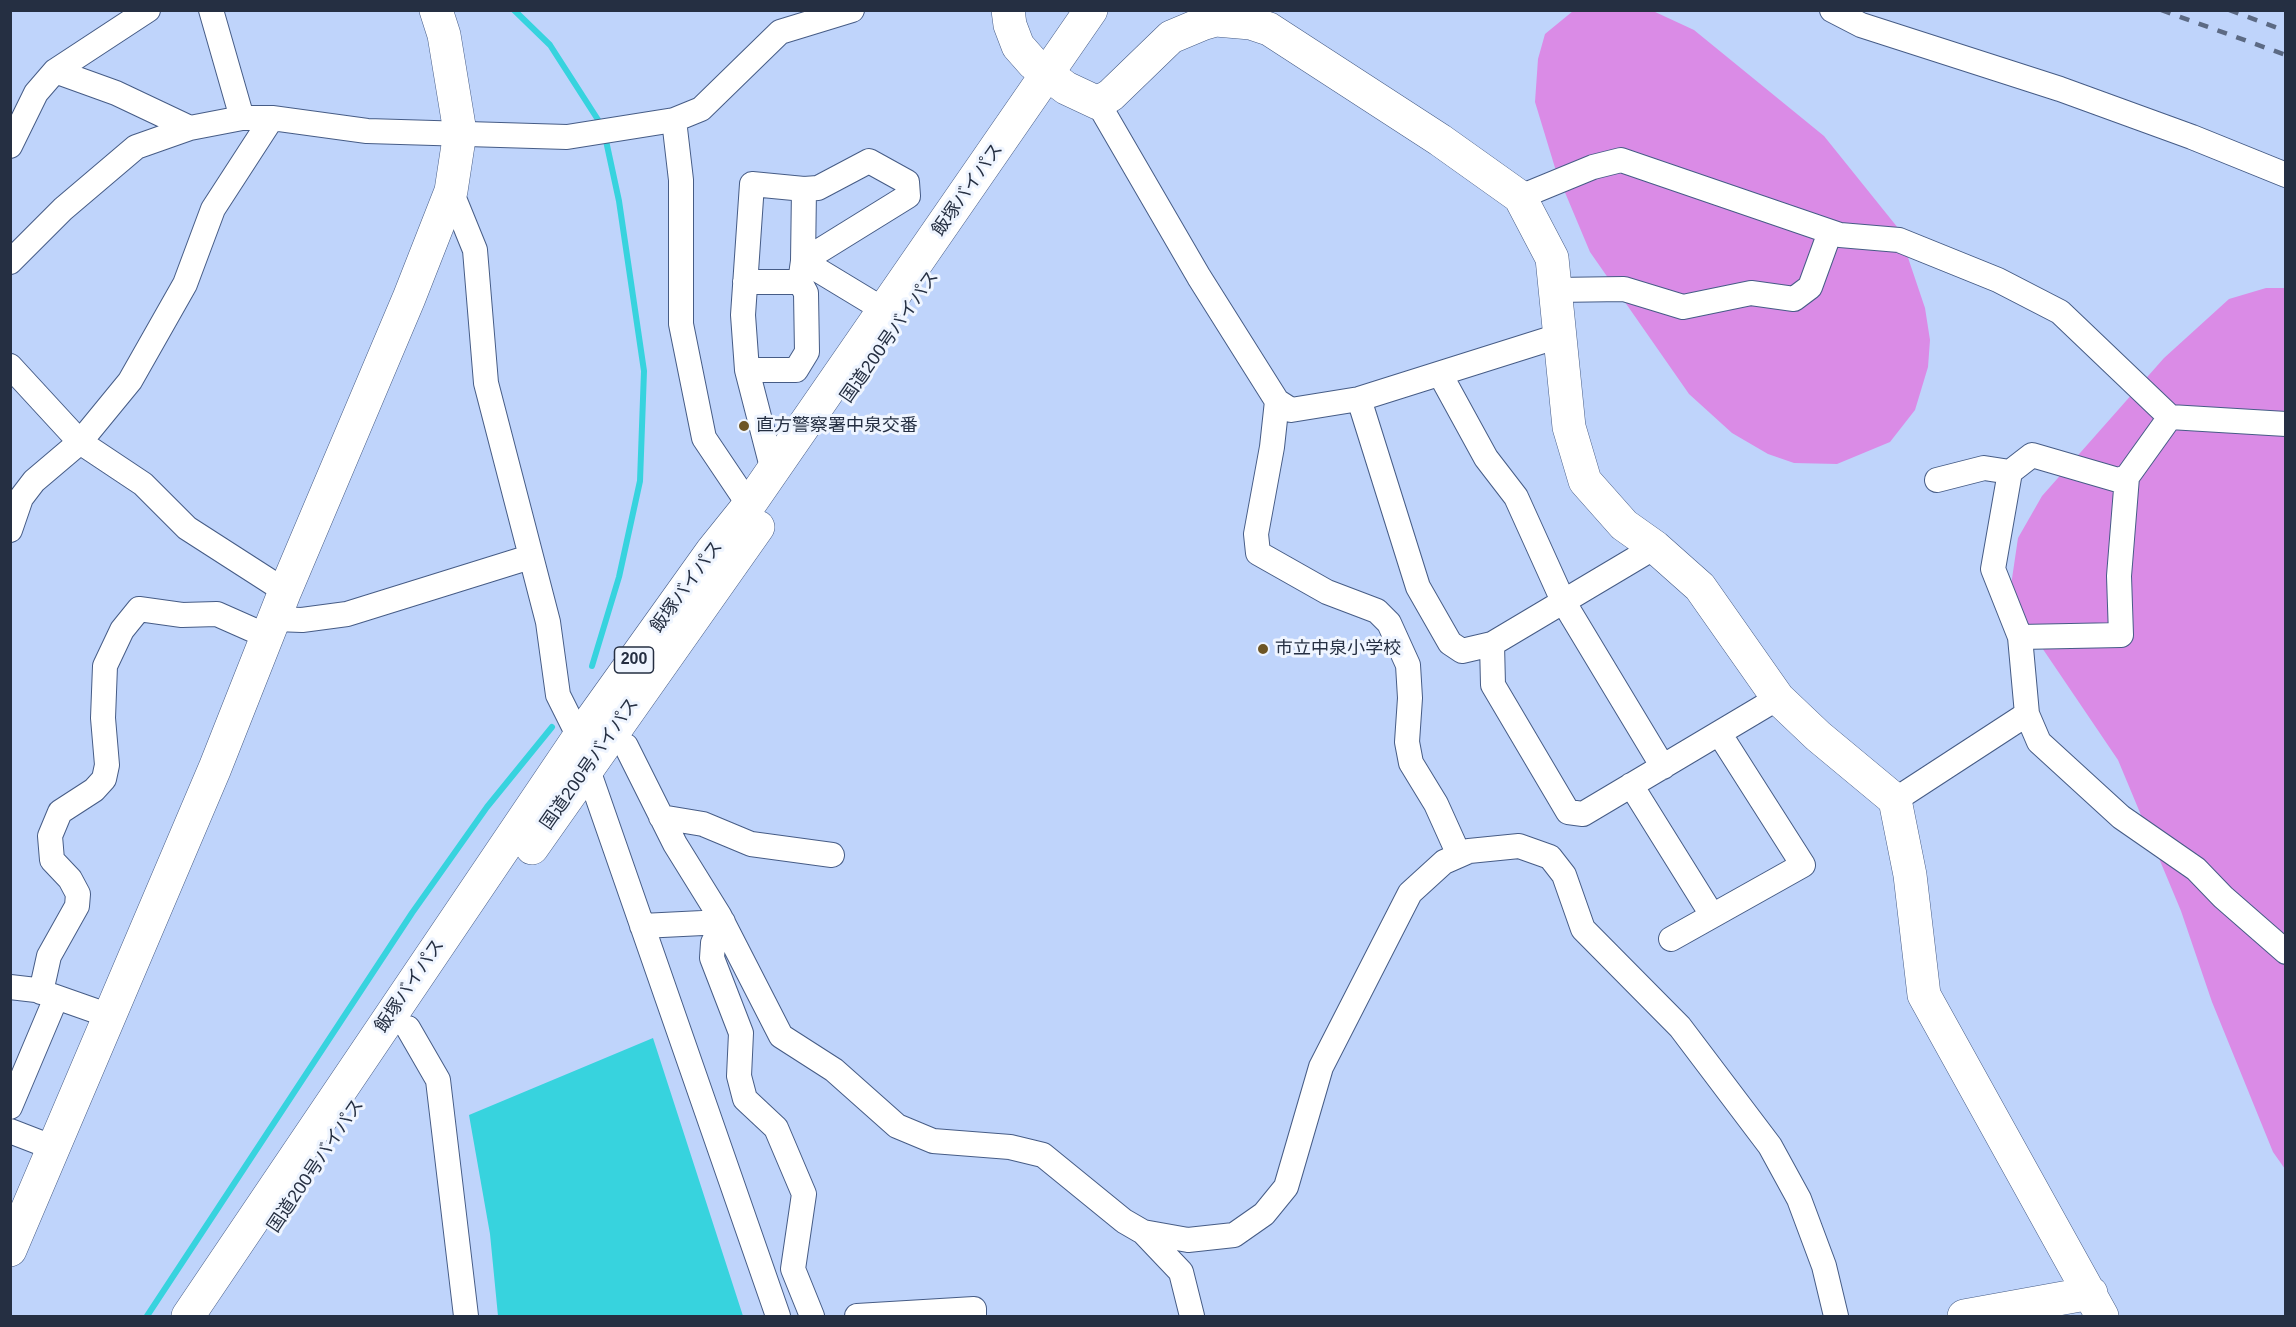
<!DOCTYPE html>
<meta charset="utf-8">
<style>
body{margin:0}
#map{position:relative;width:2296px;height:1327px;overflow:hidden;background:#bfd4fb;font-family:Helvetica,sans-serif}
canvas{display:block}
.frame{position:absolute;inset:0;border:12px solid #252f42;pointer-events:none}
</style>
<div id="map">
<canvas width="2296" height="1327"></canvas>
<div class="frame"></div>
</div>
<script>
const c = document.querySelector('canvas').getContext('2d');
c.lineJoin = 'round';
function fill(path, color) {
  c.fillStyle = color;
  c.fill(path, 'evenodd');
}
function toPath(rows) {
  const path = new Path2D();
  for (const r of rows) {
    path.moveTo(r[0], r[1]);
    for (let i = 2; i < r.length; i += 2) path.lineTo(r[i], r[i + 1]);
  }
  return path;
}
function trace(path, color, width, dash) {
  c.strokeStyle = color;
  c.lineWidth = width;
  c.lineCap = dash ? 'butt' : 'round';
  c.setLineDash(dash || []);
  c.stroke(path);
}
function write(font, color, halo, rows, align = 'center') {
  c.font = font + ' Helvetica,"Noto Sans JP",sans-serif';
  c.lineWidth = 6;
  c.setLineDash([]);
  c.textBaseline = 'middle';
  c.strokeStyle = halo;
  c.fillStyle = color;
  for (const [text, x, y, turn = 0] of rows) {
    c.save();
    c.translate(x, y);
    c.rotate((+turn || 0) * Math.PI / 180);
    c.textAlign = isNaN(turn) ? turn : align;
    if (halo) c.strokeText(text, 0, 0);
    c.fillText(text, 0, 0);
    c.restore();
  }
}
fill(toPath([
 [1573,11,1653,11,1694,30,1824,136,1898,228,1925,308,1930,340,1928,367,1915,410,1890,442,1837,464,1794,463,1768,454,1732,433,1689,394,1590,252,1556,171,1535,102,1538,59,1545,34],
 [2266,288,2285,288,2285,1169,2273,1152,2212,1002,2181,911,2118,760,2009,599,2018,538,2042,496,2164,358,2229,299]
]), '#da8be6');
fill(toPath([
 [653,1038,743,1316,498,1316,490,1234,469,1115]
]), '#37d3de');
trace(toPath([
 [514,10,550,45,602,126],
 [592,666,619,577,640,481,644,371,619,201,605,136],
 [147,1316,412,913,487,807,552,727]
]), '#37d3de', 6);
const street = toPath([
 [211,10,242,118],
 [1832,10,1861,25,2060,89,2192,137,2286,175],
 [55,71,116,93,190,128],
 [1098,103,1199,277,1277,401,1291,410,1359,399,1562,335],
 [674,120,681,180,681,324,704,438,749,505],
 [10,146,36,93,55,71,148,10],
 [451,191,475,250,486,383,548,622,558,695,579,737,587,767,778,1316],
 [1520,197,1593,167,1621,160,1840,235,1899,240,1998,280,2060,312,2170,417,2286,424],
 [10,262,63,209,136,147,190,128,242,118,272,118,367,131,567,137,674,120,701,109,780,32,852,10],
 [745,282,800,282,803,261,908,196,907,182,869,161,818,188,804,189],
 [1555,290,1624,289,1683,307,1751,293,1794,299,1810,287,1830,232],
 [10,366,80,442,143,484,187,528,285,591],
 [747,370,796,370,807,352,806,293,800,282],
 [1440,374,1486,458,1516,497,1563,601,1663,767],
 [1359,399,1418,587,1450,643,1462,651,1492,644,1655,547],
 [1277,401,1272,447,1256,534,1258,553,1327,592,1377,611,1389,623,1408,665,1410,698,1407,742,1411,763,1436,804,1459,855],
 [773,471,747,370,743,315,752,184,804,189,803,261,884,310],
 [2010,472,1993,569,2020,637,2027,714,2039,742,2121,817,2196,869,2223,897,2286,952],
 [1937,480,1984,468,2010,472,2032,455,2118,480,2127,477,2170,417],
 [10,530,21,498,34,481,80,442,130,381,185,284,213,209,272,118],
 [275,619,302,620,347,614,530,557],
 [2020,637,2121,635,2119,576,2127,477],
 [1492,644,1493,685,1568,812,1583,814,1778,698],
 [626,746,675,844,719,915,781,1036,834,1070,897,1126,933,1141,1010,1147,1043,1155,1124,1221,1143,1232,1181,1272,1192,1316],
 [1631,785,1712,915],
 [1895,800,2027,714],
 [661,817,703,824,751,844,832,855],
 [642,926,723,922,713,943,712,958,741,1033,739,1076,745,1099,776,1128,804,1194,793,1269,812,1316],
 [1671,939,1803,865,1719,733],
 [10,987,36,990,110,1016],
 [41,992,49,956,77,906,78,894,70,879,52,860,50,836,60,812,94,790,104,779,107,765,103,718,105,666,122,630,139,609,182,615,217,614,269,637],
 [408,1028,438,1080,466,1316],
 [10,1107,56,998],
 [10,1131,54,1148],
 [1143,1232,1188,1240,1234,1235,1264,1214,1286,1187,1321,1067,1410,893,1444,862,1469,851,1519,846,1550,857,1564,875,1583,929,1680,1027,1770,1146,1799,1199,1824,1266,1836,1316],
 [857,1316,974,1309,974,1316]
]);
const secondary = toPath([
 [1008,10,1010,25,1018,46,1033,63,1066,88,1098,103,1111,95,1171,37,1202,24,1216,20,1251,23,1269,29,1440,140,1520,197,1552,258,1569,427,1585,481,1624,525,1655,547,1700,587,1778,698,1818,736,1895,800,1910,875,1924,995,2102,1316],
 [10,1250,215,768,285,591,409,298,451,191,460,132,444,35,436,10],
 [1964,1316,2091,1293]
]);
const highway = toPath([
 [532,848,758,527],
 [188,1316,579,737,712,551,749,505,1091,10]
]);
trace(street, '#465c86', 26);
trace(secondary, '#465c86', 34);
trace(highway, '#465c86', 34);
trace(street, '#fff', 24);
trace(secondary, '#fff', 33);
trace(highway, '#fff', 33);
trace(toPath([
 [2161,10,2286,55],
 [2229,10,2286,31]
]), '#5c6a84', 4.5, [10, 10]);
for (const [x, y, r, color] of [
 [744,426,6,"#6d5525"],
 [1263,649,6,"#6d5525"]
]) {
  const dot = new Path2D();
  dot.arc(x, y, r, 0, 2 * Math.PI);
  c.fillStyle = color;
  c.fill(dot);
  trace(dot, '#eff5ff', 2);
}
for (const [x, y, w] of [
 [634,660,39]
]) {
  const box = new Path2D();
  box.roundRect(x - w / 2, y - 13, w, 26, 4.5);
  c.fillStyle = '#eff5ff';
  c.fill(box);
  trace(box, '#252f42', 1.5);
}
write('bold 16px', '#252f42', null, [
 ["200",634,660]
]);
write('18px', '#252f42', '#eff5ff', [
 ["飯塚バイパス",968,190,-55],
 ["国道200号バイパス",890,337,-55],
 ["飯塚バイパス",687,587,-54],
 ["国道200号バイパス",590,764,-55],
 ["飯塚バイパス",410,986,-56],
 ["国道200号バイパス",316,1166,-56]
]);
write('18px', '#252f42', '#eff5ff', [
 ["直方警察署中泉交番",756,426],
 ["市立中泉小学校",1275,649]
], 'left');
</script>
